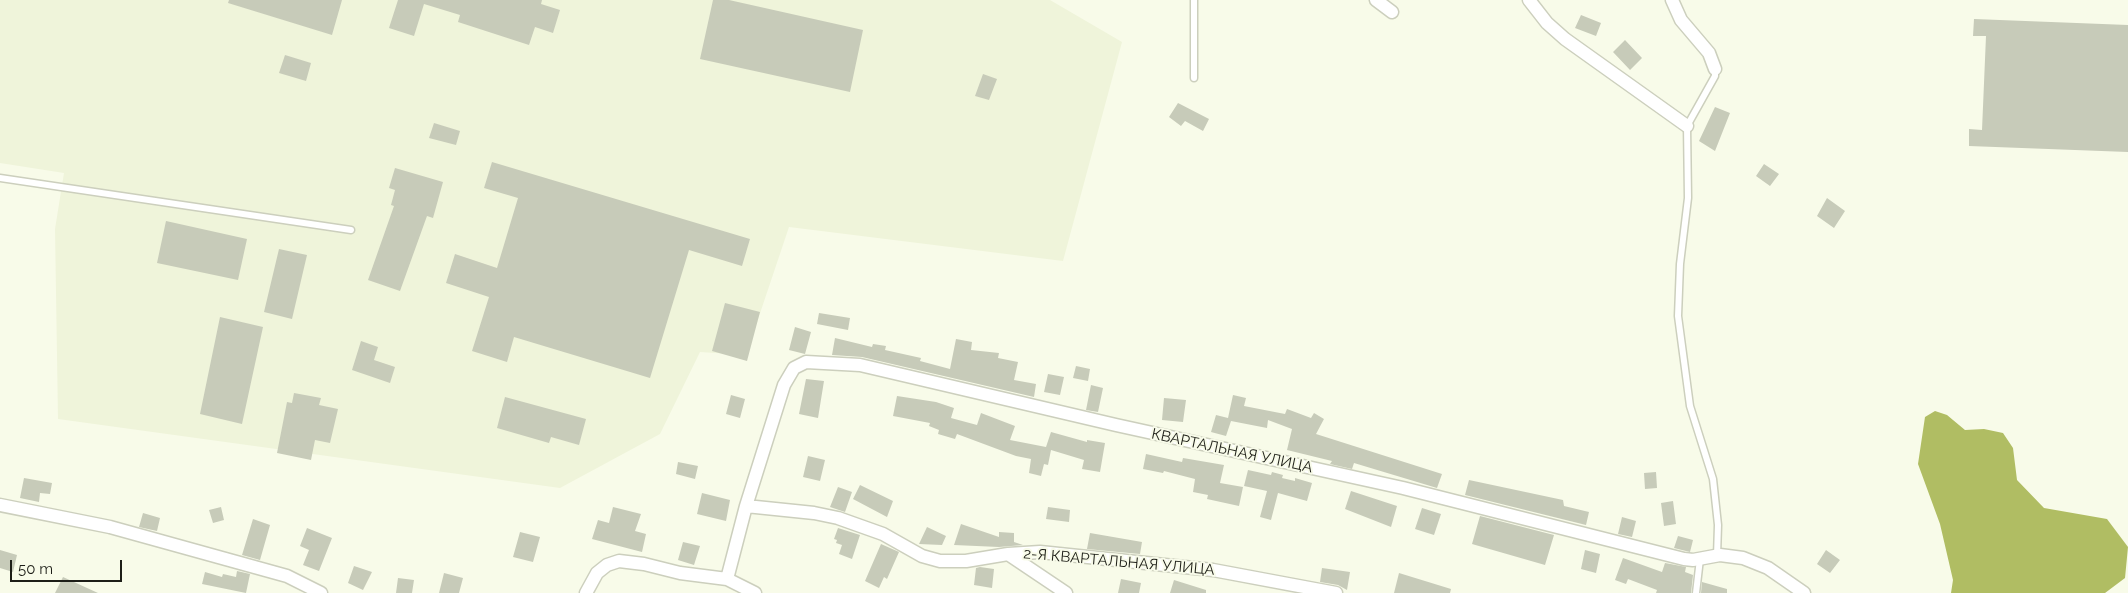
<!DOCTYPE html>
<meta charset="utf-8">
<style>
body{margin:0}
#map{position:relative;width:2128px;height:593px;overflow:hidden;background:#f8fbe9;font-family:Raleway,sans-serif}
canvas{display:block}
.scale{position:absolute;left:10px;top:560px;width:112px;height:22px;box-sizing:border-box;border:2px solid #1d1e17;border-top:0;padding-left:6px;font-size:15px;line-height:18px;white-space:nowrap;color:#1d1e17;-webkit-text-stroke:4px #f8fbe9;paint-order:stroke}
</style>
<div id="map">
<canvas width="2128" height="593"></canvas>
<div class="scale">50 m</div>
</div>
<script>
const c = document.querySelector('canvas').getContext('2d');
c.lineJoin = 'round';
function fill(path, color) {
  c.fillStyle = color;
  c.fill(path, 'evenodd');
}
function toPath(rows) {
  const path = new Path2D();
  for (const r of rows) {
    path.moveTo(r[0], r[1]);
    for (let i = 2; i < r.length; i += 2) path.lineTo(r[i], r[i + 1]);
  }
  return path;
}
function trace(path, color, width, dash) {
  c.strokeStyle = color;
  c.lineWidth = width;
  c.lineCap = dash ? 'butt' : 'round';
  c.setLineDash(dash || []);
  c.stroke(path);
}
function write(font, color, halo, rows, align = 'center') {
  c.font = font + ' Raleway,sans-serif';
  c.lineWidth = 4;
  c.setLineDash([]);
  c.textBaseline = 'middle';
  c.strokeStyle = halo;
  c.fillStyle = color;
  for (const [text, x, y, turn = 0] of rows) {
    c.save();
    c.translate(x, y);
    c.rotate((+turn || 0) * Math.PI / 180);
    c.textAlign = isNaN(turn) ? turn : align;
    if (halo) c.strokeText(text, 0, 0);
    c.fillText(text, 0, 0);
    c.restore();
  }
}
fill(toPath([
 [0,0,1050,0,1122,42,1063,261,789,227,746,355,700,352,660,434,560,488,58,419,55,229,64,173,0,163]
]), '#eff4da');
fill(toPath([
 [1935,411,1947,415,1965,430,1984,429,2003,433,2013,448,2017,480,2044,508,2107,519,2128,547,2125,578,2105,593,1951,593,1953,580,1940,524,1918,464,1925,417]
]), '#b0bd63');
fill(toPath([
 [229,0,342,0,332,35,228,3],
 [398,0,542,0,541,4,560,10,553,33,535,27,529,45,458,22,460,15,424,4,414,36,389,28],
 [713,0,729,0,863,30,850,92,700,59],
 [1581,15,1601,23,1596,36,1575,28],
 [1974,19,2128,25,2128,152,1969,146,1969,129,1982,130,1986,36,1973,36],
 [1625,40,1642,58,1630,70,1613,52],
 [285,55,311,63,306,81,279,73],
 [983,74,997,79,989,100,975,96],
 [1178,103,1209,119,1203,131,1185,121,1181,126,1169,117],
 [1715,107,1730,113,1715,151,1699,141],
 [434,123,460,131,456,145,429,138],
 [492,162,750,239,742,266,689,250,650,378,514,337,507,362,472,351,489,297,446,283,455,254,497,268,518,198,484,188],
 [1764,164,1779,174,1770,186,1756,176],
 [395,168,443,182,433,218,427,216,400,291,368,280,394,206,391,205,395,190,389,188],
 [1827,198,1845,211,1834,228,1817,216],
 [166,221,247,239,238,280,157,263],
 [279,249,307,255,292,319,264,312],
 [725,303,760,312,747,361,712,351],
 [819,313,850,318,848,330,817,324],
 [220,317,263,327,242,424,200,414],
 [795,327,811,332,805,354,789,350],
 [835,338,872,347,873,344,886,346,885,350,921,358,920,361,950,369,956,339,972,342,971,350,999,353,998,358,1018,362,1014,380,1036,384,1034,397,862,357,832,355],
 [361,341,378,347,374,360,395,367,390,383,352,370],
 [1076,366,1090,369,1088,381,1073,378],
 [1048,374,1064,377,1060,395,1044,392],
 [806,379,824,381,818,418,799,414],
 [1091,385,1103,388,1098,412,1086,410],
 [294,393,321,398,319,405,338,409,330,443,315,440,311,460,277,453,287,402,292,403],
 [731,395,745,399,740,418,726,414],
 [1233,395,1246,398,1244,406,1285,414,1287,409,1311,418,1314,413,1324,419,1316,434,1442,474,1437,488,1354,463,1352,469,1330,464,1332,461,1287,450,1292,429,1268,420,1267,428,1231,421,1226,436,1211,432,1216,415,1228,418],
 [897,396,936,402,954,408,951,418,977,425,981,413,1015,426,1010,440,1046,447,1051,432,1087,442,1087,440,1105,443,1100,472,1082,469,1084,460,1051,450,1048,465,1044,464,1041,476,1029,473,1031,459,1016,456,957,434,955,439,938,434,939,430,929,426,930,423,893,416],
 [505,397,586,419,579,445,551,437,549,443,497,428],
 [1164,398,1186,400,1183,422,1162,420],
 [1146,454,1182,462,1183,458,1224,465,1220,483,1243,487,1239,506,1207,499,1208,495,1193,492,1195,479,1164,471,1163,473,1143,469],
 [808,456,825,460,820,481,803,477],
 [678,462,698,466,695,479,676,474],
 [1248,470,1271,475,1272,472,1283,475,1282,478,1295,481,1295,478,1312,483,1307,501,1278,493,1271,520,1260,517,1267,491,1244,486],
 [1656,472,1657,488,1645,489,1644,473],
 [24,478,52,483,50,494,40,493,39,502,20,498],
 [1469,480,1563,500,1564,506,1589,512,1586,525,1465,495],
 [860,485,893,501,887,517,853,499],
 [838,487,852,492,845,512,830,507],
 [1351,491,1397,506,1391,527,1345,509],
 [702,493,730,500,726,521,697,514],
 [1673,501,1676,524,1664,526,1661,503],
 [221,507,224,520,213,523,209,510],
 [613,507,641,514,635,531,646,534,642,552,592,539,598,520,609,523],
 [1048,507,1070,510,1069,522,1046,519],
 [1422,508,1441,514,1434,535,1415,529],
 [143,513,160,518,157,531,139,527],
 [1480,516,1554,535,1545,565,1472,544],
 [1622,517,1636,521,1632,537,1618,534],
 [253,519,270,525,260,560,242,555],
 [961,524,999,537,999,532,1014,533,1014,542,1023,545,999,547,954,545],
 [927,527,946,536,942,545,919,544],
 [307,528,332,538,319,571,303,565,309,550,300,546],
 [838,528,860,535,852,559,839,554,842,545,836,543,837,540,834,539],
 [520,532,540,537,533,562,513,557],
 [1090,533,1142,542,1140,554,1087,549],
 [1678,536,1693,540,1690,552,1674,548],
 [683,542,700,546,694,565,678,560],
 [881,544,899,552,887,579,884,577,879,588,865,581],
 [0,550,17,555,13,572,0,568],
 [1585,550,1600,554,1596,573,1581,569],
 [1826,550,1840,560,1830,573,1817,564],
 [1623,558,1662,572,1665,563,1686,567,1685,572,1693,575,1691,593,1656,593,1657,590,1628,579,1626,584,1615,580],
 [354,566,372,572,363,590,348,583],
 [980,567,994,569,992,588,974,585,976,568],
 [1322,568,1350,572,1347,590,1338,585,1320,582],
 [237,571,250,574,246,593,202,584,205,572,222,577,223,574,236,577],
 [444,573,463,578,459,593,439,593],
 [1399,573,1451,589,1450,593,1394,593],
 [63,577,98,593,55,593],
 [398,578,414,580,412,593,396,593],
 [1121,579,1141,583,1139,593,1118,593],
 [1174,580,1206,590,1206,593,1170,593],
 [1702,582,1727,589,1727,593,1701,593]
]), '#c7cbb9');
const service = toPath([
 [1194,0,1194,78],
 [1715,69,1715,76,1687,126,1688,198,1680,264,1678,316,1690,406,1713,479,1718,525,1717,556],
 [0,178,351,230],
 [1696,593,1700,559]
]);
const minor = toPath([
 [1376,0,1392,12],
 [1529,0,1547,23,1565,39,1687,126],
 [1672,0,1681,20,1709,53,1715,69],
 [0,505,110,527,287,576,321,593],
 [746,506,784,385,794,368,806,362,860,365,1116,425,1403,488,1684,559,1693,560,1720,555,1743,558,1768,568,1804,593],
 [1008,554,1066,593],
 [727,579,746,506,814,513,838,518,883,534,922,556,940,561,966,561,1008,554,1040,552,1213,570,1336,593],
 [586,593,597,573,607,565,619,561,644,564,680,573,727,579,755,593]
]);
trace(service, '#cccfbd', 9);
trace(minor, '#cccfbd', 15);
trace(service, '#fff', 6);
trace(minor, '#fff', 12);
write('15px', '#1d1e17', '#f8fbe9', [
 ["КВАРТАЛЬНАЯ УЛИЦА",1232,451,12],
 ["2-Я КВАРТАЛЬНАЯ УЛИЦА",1119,562,5]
]);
</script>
